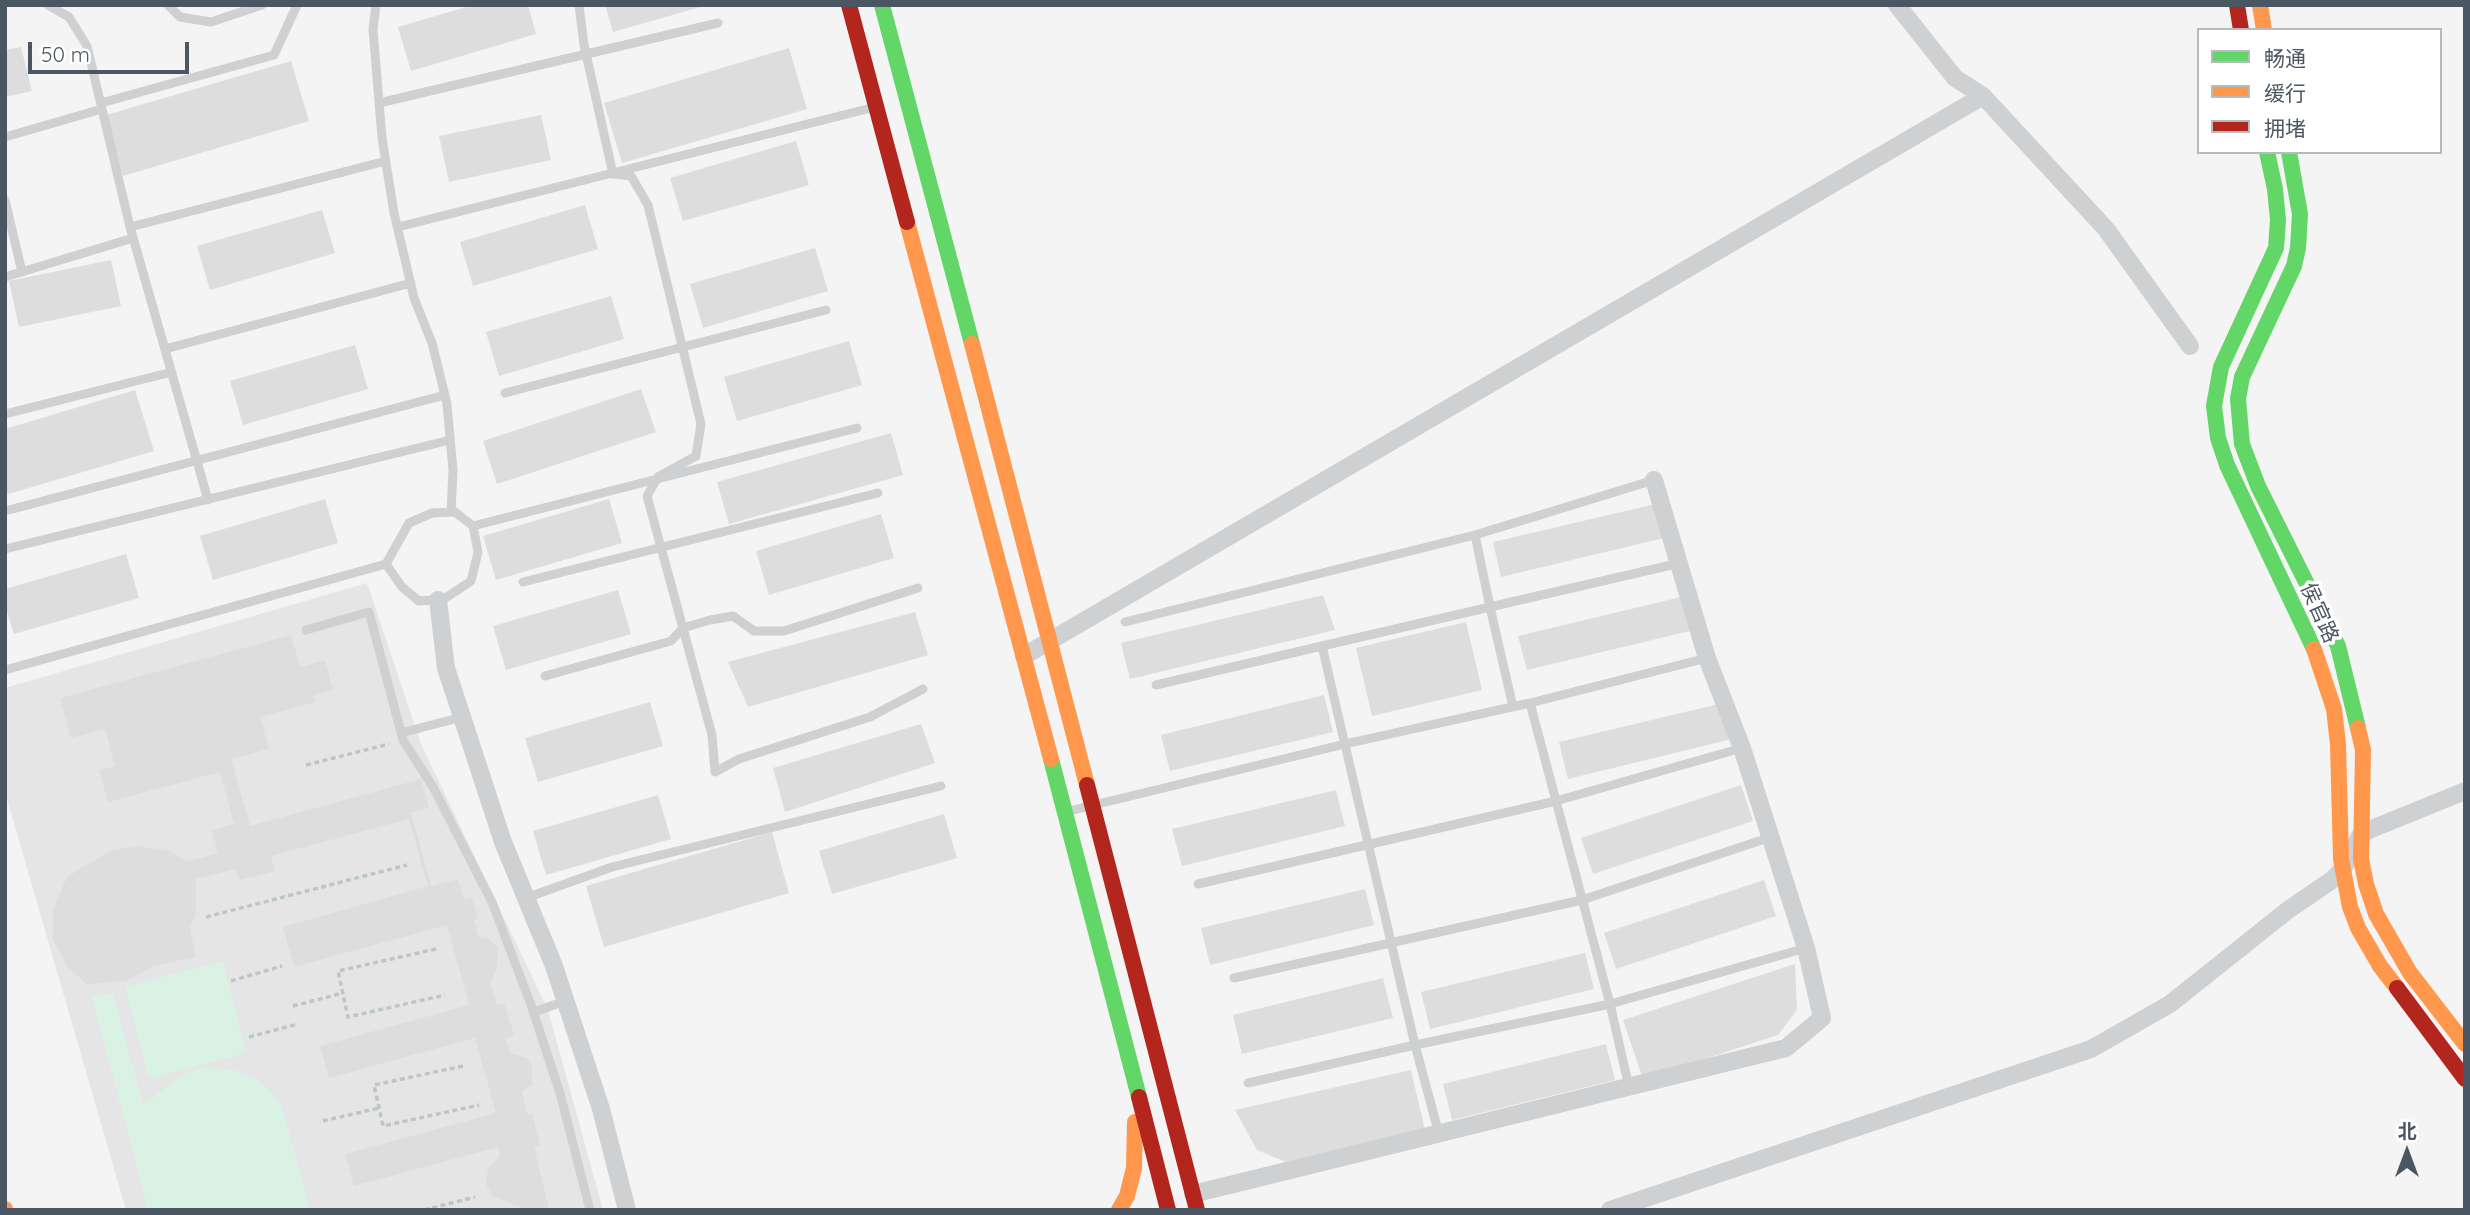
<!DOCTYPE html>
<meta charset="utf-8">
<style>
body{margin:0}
#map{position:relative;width:2470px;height:1215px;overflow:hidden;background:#f4f4f4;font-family:Quicksand,"Noto Sans SC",sans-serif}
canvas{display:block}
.frame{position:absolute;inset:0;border:7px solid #4a5661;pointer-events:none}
.legend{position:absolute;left:2197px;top:28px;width:245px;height:126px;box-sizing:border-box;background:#fff;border:2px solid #b7bbc0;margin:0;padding:9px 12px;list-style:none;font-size:21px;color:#4a5661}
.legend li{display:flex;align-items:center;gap:14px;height:35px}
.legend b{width:35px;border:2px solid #b7bbc0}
.north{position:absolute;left:2372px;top:1117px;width:70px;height:70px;-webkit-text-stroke:5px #fff;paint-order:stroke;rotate:0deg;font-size:19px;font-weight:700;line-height:28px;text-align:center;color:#4a5661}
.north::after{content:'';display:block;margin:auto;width:24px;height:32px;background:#4a5661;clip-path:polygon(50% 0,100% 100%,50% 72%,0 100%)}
.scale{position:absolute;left:28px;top:42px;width:161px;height:32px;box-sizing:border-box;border:4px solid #4a5661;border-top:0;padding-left:9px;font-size:21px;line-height:24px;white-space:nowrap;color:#4a5661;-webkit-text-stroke:5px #fff;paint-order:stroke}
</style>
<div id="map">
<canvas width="2470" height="1215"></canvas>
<div class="frame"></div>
<ul class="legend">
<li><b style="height:9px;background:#63d668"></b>畅通</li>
<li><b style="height:9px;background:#ff974d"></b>缓行</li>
<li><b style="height:9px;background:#b3261e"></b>拥堵</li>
</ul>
<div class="north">北</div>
<div class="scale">50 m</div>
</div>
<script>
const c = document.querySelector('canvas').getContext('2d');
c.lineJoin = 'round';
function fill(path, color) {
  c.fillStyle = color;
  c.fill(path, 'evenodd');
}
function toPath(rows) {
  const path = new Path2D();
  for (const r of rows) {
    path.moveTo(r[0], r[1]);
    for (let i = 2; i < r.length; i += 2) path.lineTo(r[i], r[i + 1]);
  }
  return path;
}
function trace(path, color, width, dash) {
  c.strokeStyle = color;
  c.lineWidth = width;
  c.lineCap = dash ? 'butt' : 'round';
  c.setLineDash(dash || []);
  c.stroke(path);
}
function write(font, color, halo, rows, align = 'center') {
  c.font = font + ' Quicksand,"Noto Sans SC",sans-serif';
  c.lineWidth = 7;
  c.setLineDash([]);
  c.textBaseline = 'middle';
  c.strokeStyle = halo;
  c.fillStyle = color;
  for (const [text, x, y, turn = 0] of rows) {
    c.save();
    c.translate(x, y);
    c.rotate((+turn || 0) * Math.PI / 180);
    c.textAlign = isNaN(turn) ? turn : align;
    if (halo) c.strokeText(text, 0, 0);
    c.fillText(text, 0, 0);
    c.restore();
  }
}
fill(toPath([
 [367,583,421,744,548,1010,603,1210,126,1210,5,792,5,688]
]), '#e6e5e6');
fill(toPath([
 [223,961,246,1053,149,1079,125,987],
 [113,993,143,1105,182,1075,201,1068,234,1070,262,1082,282,1106,310,1210,148,1210,92,997]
]), '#d9f2e3');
fill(toPath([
 [473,5,528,5,536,34,411,71,398,27],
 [605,5,704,5,704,6,613,32],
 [21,47,32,91,5,97,5,50],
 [789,48,807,109,622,163,604,103],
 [291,61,309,121,123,176,106,115],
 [541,115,551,160,449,182,439,136],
 [796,141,809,185,683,221,670,178],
 [585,205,598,249,473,286,460,242],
 [322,210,335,253,210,290,197,246],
 [815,248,828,291,703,328,690,284],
 [111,260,121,306,19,327,9,281],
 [611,296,624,339,499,376,486,332],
 [849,341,862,385,737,421,724,377],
 [355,345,368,389,243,425,230,381],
 [641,389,656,432,497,484,483,441],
 [135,390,154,451,5,495,5,429],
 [891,433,903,475,729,524,717,482],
 [325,499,338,543,213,580,200,536],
 [609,499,622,543,496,580,483,536],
 [1660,503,1668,537,1501,577,1493,542],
 [881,514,894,558,769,595,756,551],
 [126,554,139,598,14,634,5,606,5,589],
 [618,590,631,634,506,670,493,626],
 [1323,595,1335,630,1130,679,1121,643],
 [1685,596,1694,630,1527,670,1518,636],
 [915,612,928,655,748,707,728,662],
 [1466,622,1482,690,1372,716,1356,648],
 [291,635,300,667,325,660,333,690,314,695,316,702,260,717,269,749,231,759,250,826,421,779,429,808,411,813,431,886,458,879,464,900,472,897,478,919,474,920,479,937,489,939,498,948,497,969,490,983,497,1005,504,1003,514,1035,505,1038,510,1053,528,1058,532,1067,532,1085,522,1092,527,1114,532,1113,540,1145,534,1146,549,1210,513,1210,521,1207,493,1197,486,1184,488,1168,500,1156,498,1147,354,1186,345,1154,496,1113,475,1038,329,1078,320,1046,469,1005,447,925,294,967,283,927,428,886,409,819,271,856,275,871,240,880,235,869,196,879,196,913,190,928,196,957,153,966,126,981,87,984,67,967,53,939,53,910,67,877,109,851,138,846,170,851,187,862,218,853,212,830,234,824,220,772,108,802,99,770,115,766,105,729,71,738,60,698],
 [1324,695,1333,732,1170,771,1161,735],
 [650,702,663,746,538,782,525,738],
 [1723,703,1732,739,1568,779,1559,742],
 [921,724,935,763,785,812,773,768],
 [1741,785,1753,821,1593,874,1581,838],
 [1336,790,1345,826,1182,866,1172,829],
 [658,795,671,839,546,875,533,831],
 [944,814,957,858,832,894,819,851],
 [772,832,789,893,604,947,586,886],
 [1764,880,1776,916,1616,969,1604,933],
 [1365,889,1374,925,1210,965,1201,928],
 [1585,953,1594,989,1430,1029,1421,992],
 [1795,964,1797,1010,1778,1035,1643,1079,1623,1020],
 [1383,978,1393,1018,1242,1054,1233,1015],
 [1606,1044,1615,1080,1452,1120,1443,1084],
 [1411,1070,1425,1130,1286,1162,1257,1150,1235,1110]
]), '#ddddde');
trace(toPath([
 [306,765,389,744],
 [206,917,407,865],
 [436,949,338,971,348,1017,445,995],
 [231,981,282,966],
 [293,1006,343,993],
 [249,1037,298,1024],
 [463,1066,374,1085,383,1126,479,1105],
 [323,1121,379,1108],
 [424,1210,475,1197]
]), '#bcc7c4', 3.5, [5, 3.5]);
trace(toPath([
 [48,5,69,17,87,46,130,227,208,500],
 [168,5,180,17,211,22,262,5],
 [376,5,373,29,382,138,394,213,414,298,432,343,447,404,453,470,451,512],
 [579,5,584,45,613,174,631,176,648,205,701,424,696,456,658,477,647,496,712,735,715,772,739,759,870,717,923,689],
 [101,103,274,55,297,5],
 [379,103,718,23],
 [5,137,102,109],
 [5,200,22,272],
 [130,227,386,161],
 [398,227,875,107],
 [5,277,133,238],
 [165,349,411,283],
 [505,393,826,310],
 [5,414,172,372],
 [1654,480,1475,535,1490,607,1680,563],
 [5,511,445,395],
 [473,526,857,428],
 [5,549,450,440],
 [523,582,878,493],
 [1125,622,1475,535],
 [306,630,369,612,403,740,433,787,492,902,531,1005,560,1093,590,1210],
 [5,670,386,564,409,523,432,513,455,512,473,526,478,552,471,581,444,599,419,601,402,587,386,564],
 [545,676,671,641,683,628,710,620,733,616,754,631,784,631,918,588],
 [1156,685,1322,646],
 [1530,703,1707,658],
 [401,733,462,717],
 [1065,812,1345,744,1530,703,1610,1004,1415,1045,1439,1134],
 [1198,884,1556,801,1742,748],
 [526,898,612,867,941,786],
 [1234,978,1582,900,1771,837],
 [534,1012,565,1001],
 [1248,1083,1415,1045,1322,646,1490,607,1513,707],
 [1629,1087,1610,1004,1806,948]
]), '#ced0d2', 9);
trace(toPath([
 [1897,5,1955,78,1983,96,2106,229,2190,346],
 [438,600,446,668,503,842,554,966,601,1109,627,1210],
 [1024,656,1983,96],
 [1193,1194,1786,1048,1822,1018,1806,948,1742,748,1707,658,1654,480],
 [1610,1210,2091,1049,2170,1004,2288,910,2332,880,2343,869,2360,836,2369,830,2465,791]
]), '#ced0d2', 18);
trace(toPath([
 [882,5,972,344],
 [2267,152,2275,189,2278,220,2276,248,2221,367,2214,406,2218,438,2227,465,2314,649],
 [2289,152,2300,214,2298,248,2294,266,2242,377,2238,399,2242,444,2258,486,2338,646,2358,728],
 [1051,759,1139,1097]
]), '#63d668', 16);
trace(toPath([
 [2260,5,2264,30],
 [907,222,1051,759],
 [972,344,1087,785],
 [2314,649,2334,709,2338,744,2341,859,2350,907,2358,928,2380,966,2397,988],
 [2358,728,2363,750,2361,859,2366,884,2376,914,2410,973,2465,1044],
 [5,1209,5,1210],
 [1119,1210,1127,1196,1134,1168,1135,1122]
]), '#ff974d', 16);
trace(toPath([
 [849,5,907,222],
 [2237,5,2241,30],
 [1087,785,1197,1210],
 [2397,988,2465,1079],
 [1139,1097,1168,1210]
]), '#b3261e', 16);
write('21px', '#4a5661', '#fff', [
 ["侯官路",2319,613,66]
]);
</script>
